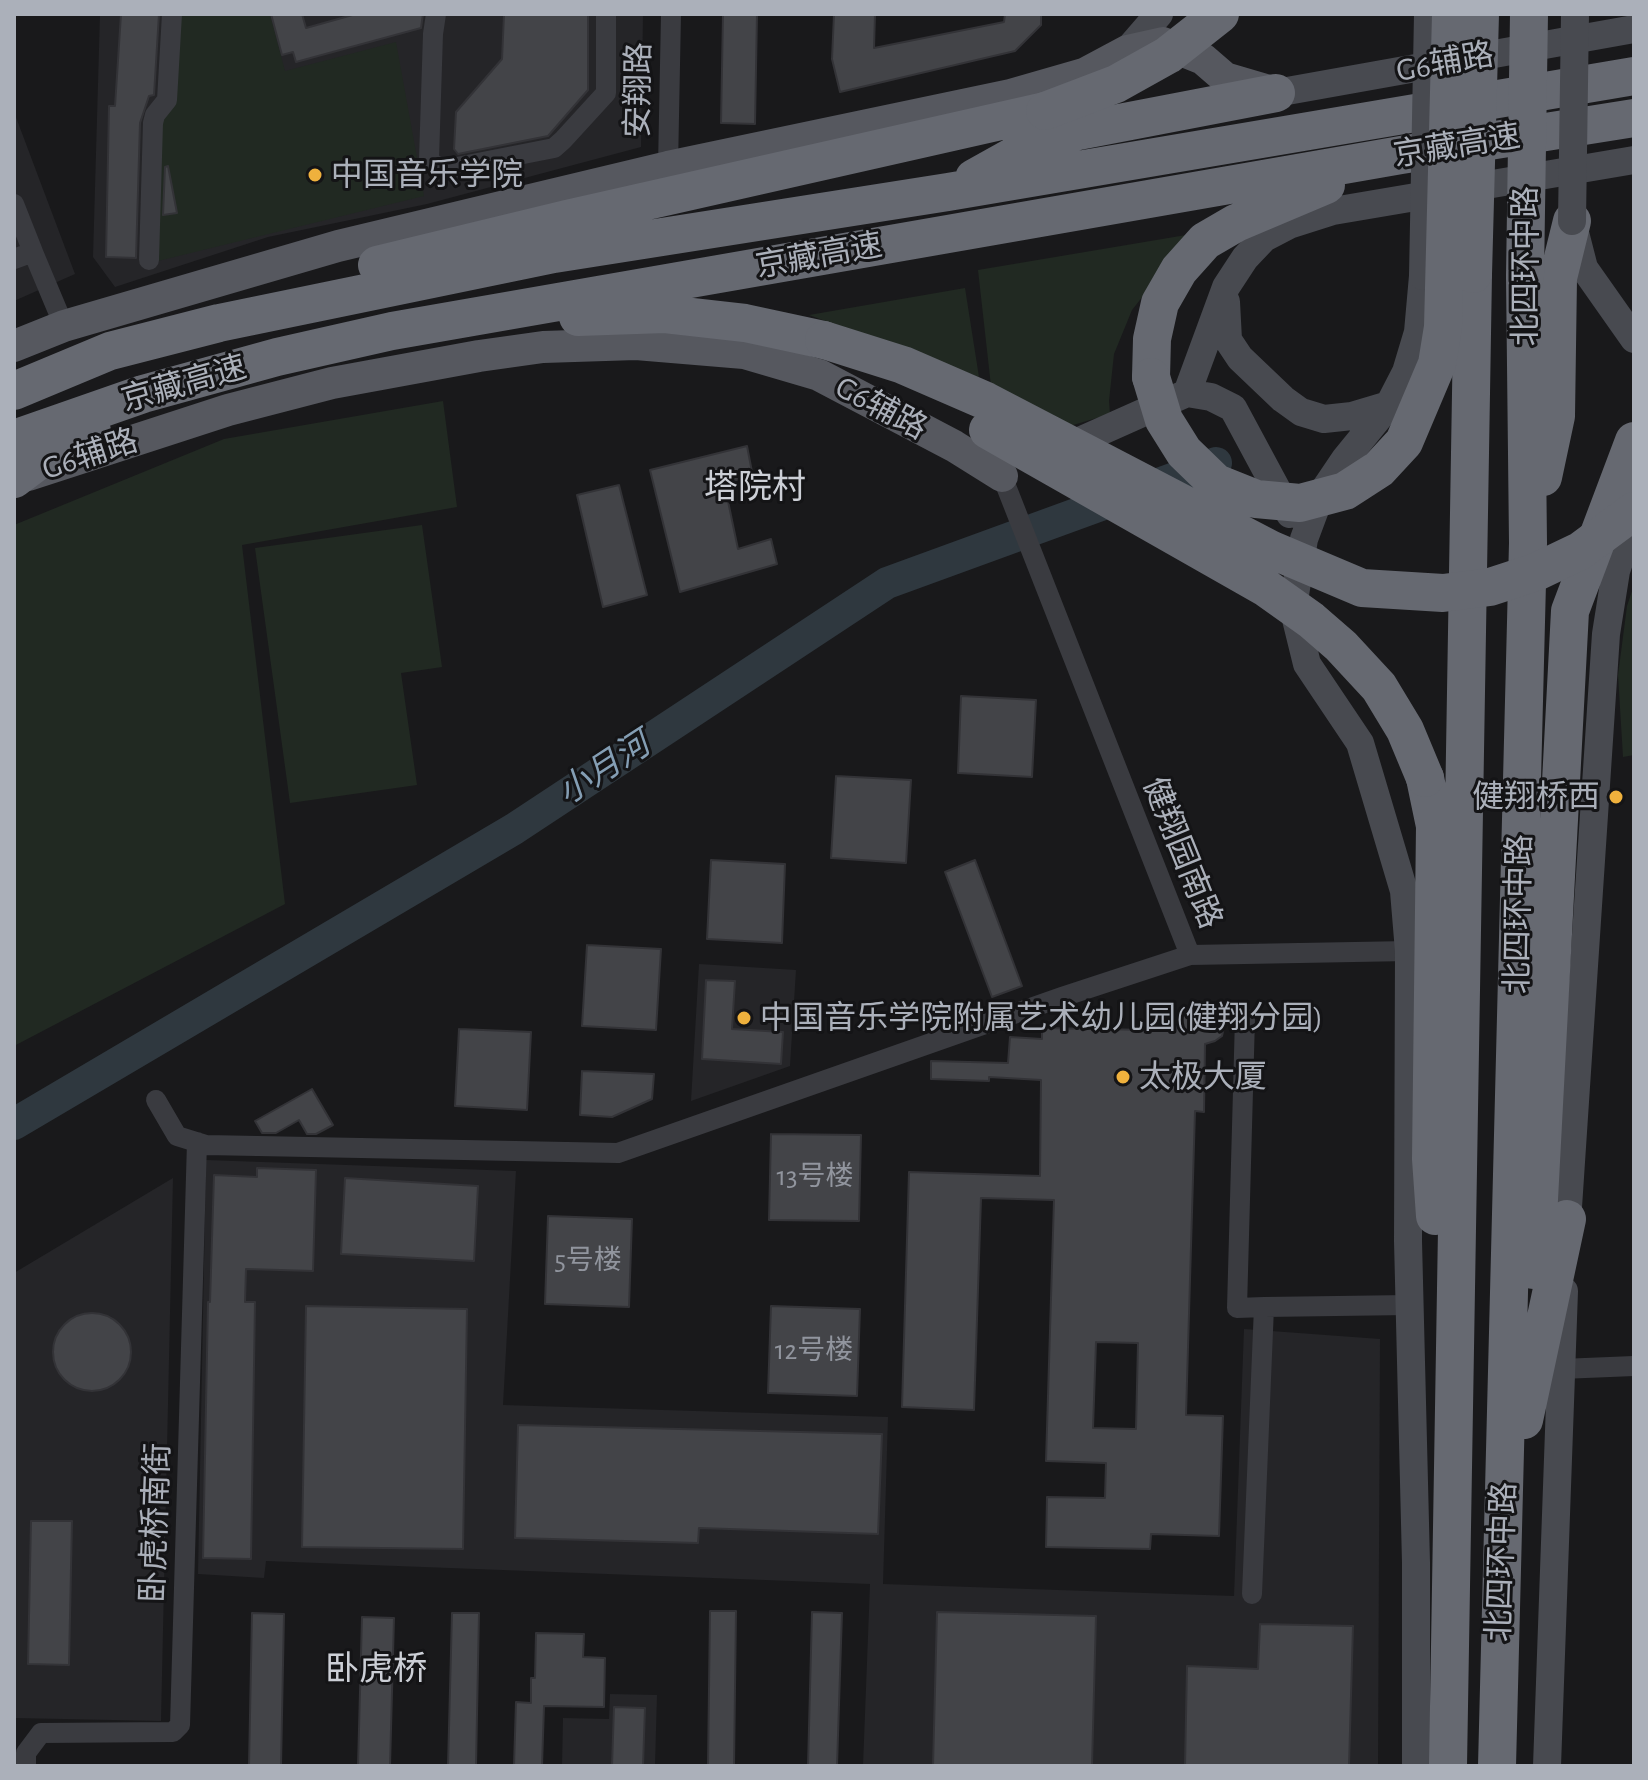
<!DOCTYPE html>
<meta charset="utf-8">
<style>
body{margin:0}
#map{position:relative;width:1648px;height:1780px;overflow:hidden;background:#19191b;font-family:"Alegreya Sans",sans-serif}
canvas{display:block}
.frame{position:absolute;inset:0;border:16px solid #abb0ba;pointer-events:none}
</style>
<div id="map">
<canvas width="1648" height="1780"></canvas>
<div class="frame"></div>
</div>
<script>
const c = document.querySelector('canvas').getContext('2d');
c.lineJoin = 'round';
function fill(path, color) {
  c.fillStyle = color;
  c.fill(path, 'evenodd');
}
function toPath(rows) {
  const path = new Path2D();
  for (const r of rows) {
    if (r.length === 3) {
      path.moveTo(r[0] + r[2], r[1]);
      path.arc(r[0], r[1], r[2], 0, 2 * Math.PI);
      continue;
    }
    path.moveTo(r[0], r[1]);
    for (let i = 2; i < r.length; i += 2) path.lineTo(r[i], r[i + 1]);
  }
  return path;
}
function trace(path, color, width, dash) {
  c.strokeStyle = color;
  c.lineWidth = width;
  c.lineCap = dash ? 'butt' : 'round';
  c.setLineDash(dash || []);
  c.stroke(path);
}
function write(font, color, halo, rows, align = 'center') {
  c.font = font + ' "Alegreya Sans","Noto Sans SC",sans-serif';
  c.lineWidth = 6;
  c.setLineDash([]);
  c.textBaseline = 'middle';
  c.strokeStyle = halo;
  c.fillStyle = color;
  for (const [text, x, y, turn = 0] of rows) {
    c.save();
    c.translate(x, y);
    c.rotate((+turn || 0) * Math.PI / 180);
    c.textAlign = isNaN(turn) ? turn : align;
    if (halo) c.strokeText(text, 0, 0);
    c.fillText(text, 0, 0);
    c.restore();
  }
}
fill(toPath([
 [100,14,643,14,641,147,427,204,268,237,115,287,93,257],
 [14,112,75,274,14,301],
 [699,964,796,970,790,1066,691,1101],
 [206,1160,516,1171,503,1405,888,1417,883,1584,1234,1596,1244,1329,1380,1339,1378,1766,863,1766,870,1584,266,1561,264,1578,198,1574],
 [173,1178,161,1721,14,1718,14,1273],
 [610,1694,657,1695,655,1766,562,1766,563,1718,609,1719]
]), '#252528');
fill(toPath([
 [177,14,270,14,285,71,396,42,424,196,154,262,157,122],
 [1192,234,1132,310,1114,354,1109,401,1110,414,1070,426,991,386,978,270],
 [965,288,979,377,809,315],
 [443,401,457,507,242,545,285,904,14,1046,14,525,224,439],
 [422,525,442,667,401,673,417,785,290,803,255,548],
 [1634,585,1634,755,1623,757,1618,675,1627,606]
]), '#212922');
trace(toPath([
 [14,1124,514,829,887,583,1216,463]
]), '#2f383f', 32);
const building = toPath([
 [121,14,159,14,154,95,149,96,140,123,136,258,106,257,109,106,115,106,121,14],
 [271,14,302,14,306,28,356,14,423,14,421,28,296,62,293,52,282,55,271,14],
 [504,14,588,14,588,90,548,136,458,154,454,149,456,112,502,59,504,14],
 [723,14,757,14,755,124,721,123,723,14],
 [834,14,875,14,874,48,1004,22,1005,14,1041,14,1041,25,1015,51,840,92,832,59,834,14],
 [168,166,177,213,163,215,165,167,168,166],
 [747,446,753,477,724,482,738,549,771,539,777,564,680,592,650,470,747,446],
 [619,485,647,595,603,607,577,495,619,485],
 [961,696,1036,700,1032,777,958,773,961,696],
 [836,776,911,780,906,863,831,858,836,776],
 [711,860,785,864,782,943,707,939,711,860],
 [975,860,1022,986,992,997,945,872,975,860],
 [587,945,661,949,656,1030,582,1026,587,945],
 [706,980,735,981,732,1029,783,1032,781,1064,702,1059,706,980],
 [1200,1008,1215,1013,1221,1019,1224,1027,1222,1036,1215,1041,1205,1044,1204,1112,1195,1111,1186,1415,1223,1416,1219,1536,1151,1534,1150,1549,1046,1547,1047,1497,1105,1498,1106,1463,1046,1461,1054,1200,981,1198,974,1410,902,1407,909,1172,1040,1176,1041,1080,989,1077,989,1081,931,1079,931,1061,1008,1063,1010,1037,1042,1039,1042,1028,1149,1030,1149,1016,1185,1016,1187,1012,1200,1008],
 [1096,1342,1138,1343,1136,1429,1093,1428,1096,1342],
 [459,1029,531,1032,527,1110,455,1106,459,1029],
 [582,1071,654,1074,652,1099,612,1117,580,1115,582,1071],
 [312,1089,333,1125,316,1134,307,1134,299,1120,276,1133,262,1133,255,1121,312,1089],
 [771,1134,861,1135,859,1221,769,1220,771,1134],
 [257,1168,316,1170,313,1271,246,1269,245,1302,255,1302,251,1559,203,1558,208,1302,210,1302,214,1175,257,1177,257,1168],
 [345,1178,478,1186,474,1261,341,1254,345,1178],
 [548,1216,632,1219,629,1307,545,1304,548,1216],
 [306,1306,467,1309,463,1549,302,1547,306,1306],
 [771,1306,860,1309,857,1396,768,1393,771,1306],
 [92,1352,39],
 [518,1425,882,1434,878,1534,699,1528,698,1543,515,1538,518,1425],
 [31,1521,72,1521,69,1665,28,1664,31,1521],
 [710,1611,736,1611,734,1766,708,1766,710,1611],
 [812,1612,842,1613,837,1766,808,1766,812,1612],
 [937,1612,1096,1616,1092,1766,933,1766,937,1612],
 [252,1613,284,1614,281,1766,249,1766,252,1613],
 [452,1613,479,1613,476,1766,448,1766,452,1613],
 [362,1617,394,1618,390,1766,358,1766,362,1617],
 [1260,1624,1353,1626,1349,1766,1185,1766,1187,1666,1258,1669,1260,1624],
 [536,1633,584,1634,583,1657,605,1658,604,1707,544,1706,542,1766,514,1766,516,1702,531,1703,531,1678,535,1678,536,1633],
 [614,1707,645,1708,643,1766,612,1766,614,1707]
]);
fill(building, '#434448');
trace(building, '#333337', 2);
trace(toPath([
 [436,14,433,34,429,159,434,165,447,169,554,148,563,140,606,93,606,14],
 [668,167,671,14],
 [14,204,33,252],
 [14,259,33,252,64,326],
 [149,260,153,123,155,115,167,100,172,14],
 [1002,476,1190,955],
 [1245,1018,1237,1308,1264,1307,1252,1594],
 [156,1100,177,1136,206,1145,618,1153,1062,997,1190,955,1409,951],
 [1264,1307,1409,1305],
 [1561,1369,1634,1366],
 [26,1766,26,1753,41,1733,173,1732,180,1725,197,1142]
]), '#3a3b40', 20);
trace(toPath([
 [1127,51,1159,14],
 [1276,93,1634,29],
 [1573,225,1584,268,1634,339],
 [1226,302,1228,340,1240,358,1283,399,1301,412,1324,419,1352,416,1389,405],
 [1187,393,1211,397,1233,408,1290,514],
 [1057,451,1187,393,1226,287,1245,258,1264,238,1289,225,1333,211,1634,160],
 [1566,1237,1606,634,1616,571,1634,519],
 [1416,1766,1416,1563,1408,1241,1409,951,1404,891,1360,743,1307,664,1293,607,1304,539,1320,496,1345,459,1389,405,1406,372,1418,332,1423,276],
 [1547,1766,1564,1291]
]), '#484a50', 28);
trace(toPath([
 [14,346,64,326,338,246,668,167,1011,95,1084,74,1127,51,1163,43,1203,59,1225,78,1276,93],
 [28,475,228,410,332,383,479,356,543,347,636,344,744,353,819,375,954,446,1002,476]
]), '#56585f', 32);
trace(toPath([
 [974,178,1035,144,1078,131,1276,93],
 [377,265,567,219,1045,111],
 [578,317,665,314,745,323,824,340],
 [1151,377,1152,339,1160,303,1179,270,1205,241,1236,223,1326,185],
 [14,391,110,351,219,323,554,254,948,192,1634,76],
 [14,439,143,394,277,357,392,331,1401,155,1634,118],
 [1543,477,1556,416,1558,278,1572,221],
 [14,479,62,443,92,431],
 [1425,778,1435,826,1431,1159,1435,1216],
 [1533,1270,1536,1256,1570,611,1634,441],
 [1524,1420,1567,1219],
 [1448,1766,1473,274],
 [1497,1766,1528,543,1525,276]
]), '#666971', 38);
trace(toPath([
 [1572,221,1575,14],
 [1423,276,1428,14]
]), '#484a50', 28);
trace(toPath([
 [1045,111,1116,84,1168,55,1220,14],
 [1473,274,1480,14],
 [1525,276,1529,14],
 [824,340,903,365,986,401,1272,550,1362,588,1443,593,1490,587,1536,572,1580,551,1634,511],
 [1151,377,1164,420,1184,452,1216,483,1256,499,1300,503,1345,491,1379,469,1404,442,1437,364,1443,327,1451,14],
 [988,430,1266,588,1311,620,1341,646,1379,687,1405,730,1425,778]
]), '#666971', 38);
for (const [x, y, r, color] of [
 [315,175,8,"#efb13d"],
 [1616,797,8,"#efb13d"],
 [744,1018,8,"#efb13d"],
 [1123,1077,8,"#efb13d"]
]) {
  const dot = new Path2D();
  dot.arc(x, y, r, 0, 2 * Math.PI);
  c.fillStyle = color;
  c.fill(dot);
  trace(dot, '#141416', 3);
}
write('28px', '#91959e', null, [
 ["13号楼",815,1177],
 ["5号楼",588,1261],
 ["12号楼",814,1351]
]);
write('32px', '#abb0ba', '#141416', [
 ["G6辅路",1445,63,-10],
 ["安翔路",639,90,-89],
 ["京藏高速",1457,146,-9],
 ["京藏高速",819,256,-10],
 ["北四环中路",1526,266,-90],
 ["京藏高速",184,384,-16],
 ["G6辅路",881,408,28],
 ["G6辅路",90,455,-18],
 ["健翔园南路",1182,853,68],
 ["北四环中路",1519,914,-89],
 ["卧虎桥南街",156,1523,-88],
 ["北四环中路",1502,1562,-88]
]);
write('32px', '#abb0ba', '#141416', [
 ["中国音乐学院",331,175],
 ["健翔桥西",1600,797,"right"],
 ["中国音乐学院附属艺术幼儿园(健翔分园)",760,1018],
 ["太极大厦",1139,1077]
], 'left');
write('34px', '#cccfd6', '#141416', [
 ["塔院村",755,488],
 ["卧虎桥",376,1670]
]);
write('italic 34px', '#849eb4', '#141416', [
 ["小月河",604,769,-33]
]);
</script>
